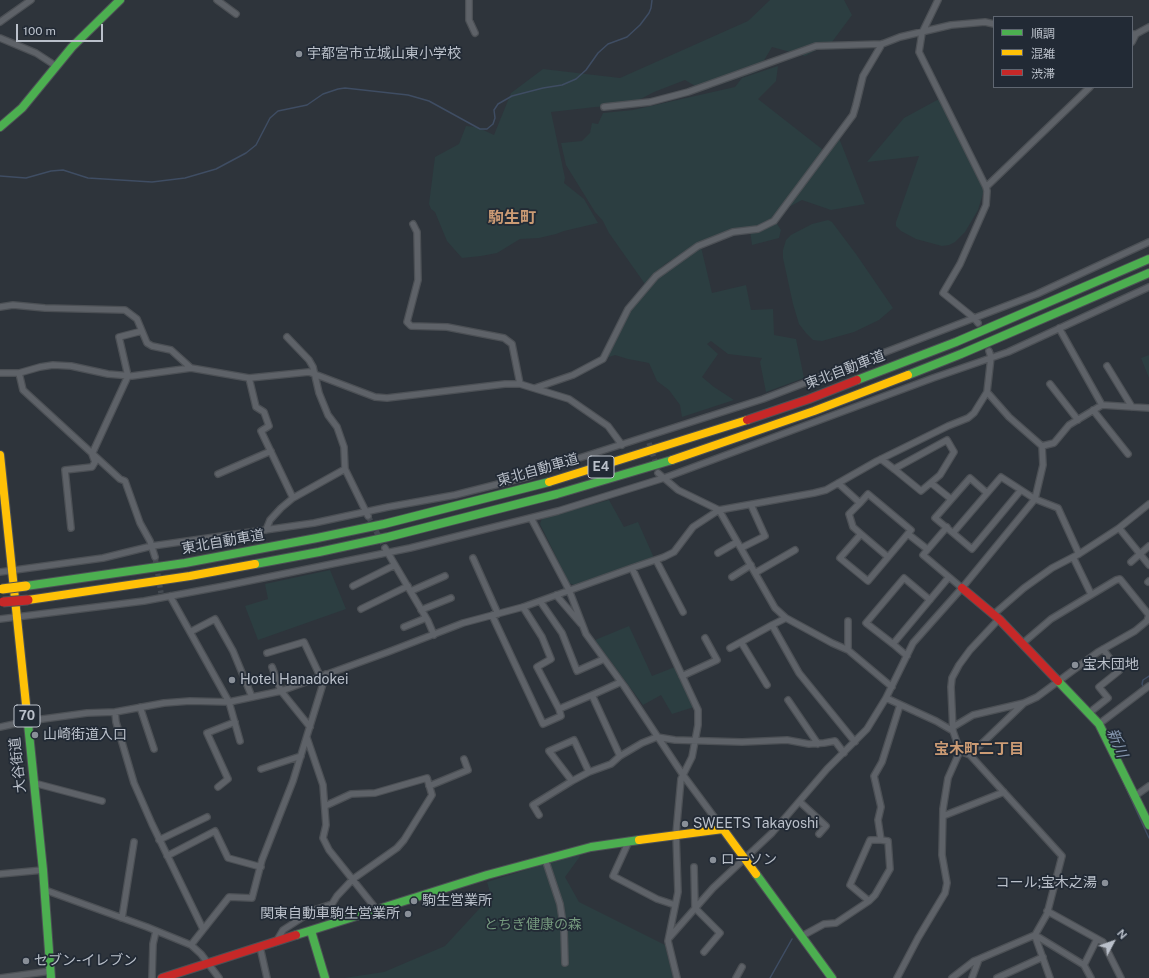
<!DOCTYPE html>
<meta charset="utf-8">
<style>
body{margin:0}
#map{position:relative;width:1149px;height:978px;overflow:hidden;background:#2e343b;font-family:"Public Sans","Noto Sans JP",sans-serif}
canvas{display:block}
.legend{position:absolute;left:993px;top:16px;width:140px;height:72px;box-sizing:border-box;background:#222a35;border:1px solid #5f6671;margin:0;padding:5px 7px;list-style:none;font-size:12px;color:#bac0ca}
.legend li{display:flex;align-items:center;gap:8px;height:20px}
.legend b{width:20px;border:1px solid #5f6671}
.north{position:absolute;left:1093px;top:922px;width:40px;height:40px;-webkit-text-stroke:3px #222a35;paint-order:stroke;rotate:49deg;font-size:11px;font-weight:700;line-height:16px;text-align:center;color:#bac0ca}
.north::after{content:'';display:block;margin:auto;width:14px;height:18px;background:#bac0ca;clip-path:polygon(50% 0,100% 100%,50% 72%,0 100%)}
.scale{position:absolute;left:16px;top:24px;width:87px;height:18px;box-sizing:border-box;border:2px solid #bac0ca;border-top:0;padding-left:5px;font-size:12px;line-height:14px;white-space:nowrap;color:#bac0ca;-webkit-text-stroke:3px #222a35;paint-order:stroke}
</style>
<div id="map">
<canvas width="1149" height="978"></canvas>
<ul class="legend">
<li><b style="height:5px;background:#4caf50"></b>順調</li>
<li><b style="height:5px;background:#ffc107"></b>混雑</li>
<li><b style="height:5px;background:#c62828"></b>渋滞</li>
</ul>
<div class="north">N</div>
<div class="scale">100 m</div>
</div>
<script>
const c = document.querySelector('canvas').getContext('2d');
c.lineJoin = 'round';
function fill(path, color) {
  c.fillStyle = color;
  c.fill(path, 'evenodd');
}
function toPath(rows) {
  const path = new Path2D();
  for (const r of rows) {
    path.moveTo(r[0], r[1]);
    for (let i = 2; i < r.length; i += 2) path.lineTo(r[i], r[i + 1]);
  }
  return path;
}
function trace(path, color, width, dash) {
  c.strokeStyle = color;
  c.lineWidth = width;
  c.lineCap = dash ? 'butt' : 'round';
  c.setLineDash(dash || []);
  c.stroke(path);
}
function write(font, color, halo, rows, align = 'center') {
  c.font = font + ' "Public Sans","Noto Sans JP",sans-serif';
  c.lineWidth = 3.5;
  c.setLineDash([]);
  c.textBaseline = 'middle';
  c.strokeStyle = halo;
  c.fillStyle = color;
  for (const [text, x, y, turn = 0] of rows) {
    c.save();
    c.translate(x, y);
    c.rotate((+turn || 0) * Math.PI / 180);
    c.textAlign = isNaN(turn) ? turn : align;
    if (halo) c.strokeText(text, 0, 0);
    c.fillText(text, 0, 0);
    c.restore();
  }
}
fill(toPath([
 [770,0,844,0,852,15,832,42,805,56,772,47,757,72,702,90,685,80,654,92,629,105,595,107,551,112,565,178,564,183,584,199,598,223,564,231,556,234,539,238,520,239,497,253,481,256,462,258,447,241,435,212,431,209,429,204,435,157,459,144,466,126,477,127,494,135,511,93,543,69,620,78,748,21],
 [778,66,776,81,758,99,827,153,839,138,865,204,831,210,802,200,772,216,781,230,779,238,752,245,750,230,695,246,665,264,645,284,609,233,603,221,595,212,566,165,561,143,582,141,590,133,592,123,598,124,603,113,633,110,735,87,742,78],
 [939,99,984,190,978,210,965,232,955,242,949,245,942,246,916,239,901,231,896,226,896,222,919,156,867,162,904,118],
 [828,220,832,222,856,254,893,308,879,320,854,332,822,341,813,340,806,333,799,324,793,304,783,258,783,250,786,240,791,235,812,224],
 [701,247,712,293,746,285,751,310,773,309,774,335,796,339,804,378,766,392,760,362,762,358,728,354,711,341,707,344,718,354,702,377,714,387,734,400,682,417,680,405,669,390,657,381,649,363,628,359,615,355,606,358,632,304,651,283],
 [1149,355,1149,378,1141,358],
 [609,500,624,527,638,522,654,558,574,585,569,583,540,524,542,518],
 [330,570,346,609,258,640,245,606,268,599,265,584],
 [629,626,652,676,675,667,694,707,672,714,661,695,643,705,595,640],
 [581,855,565,877,579,902,665,945,673,978,344,978,384,972,445,946,491,896,487,882,567,857]
]), '#2c3e41');
trace(toPath([
 [0,176,26,178,51,171,63,170,88,178,152,182,185,178,216,169,246,153,256,145,270,118,278,111,307,105,323,94,338,89,345,88,408,95,429,101,480,129,487,129,493,124,495,118,494,110,498,104,512,96,543,88,562,85,576,79,586,70,598,53,608,44,627,37,640,25,649,13,651,8,652,0],
 [1144,688,1142,684,1143,680,1149,676],
 [1110,719,1146,691],
 [1115,764,1149,838],
 [770,978,792,939]
]), '#3f4d63', 1.5);
trace(toPath([
 [649,443,657,467],
 [368,516,385,548],
 [155,557,161,593]
]), '#434950', 5.5, [5.5, 3]);
const street = toPath([
 [217,0,236,14],
 [469,0,469,20,475,33],
 [938,0,922,33,919,52,986,187,987,191,986,205,960,264,943,293,974,318,978,323],
 [0,22,31,0],
 [1132,34,1136,34,1149,27],
 [0,38,36,53,56,66],
 [1132,42,1136,34],
 [604,107,650,102,688,92,816,46,882,44,900,37,951,25,985,22,994,24],
 [986,187,1090,87],
 [413,224,417,232,418,280,407,322,411,326,447,327,504,338,512,344,520,384],
 [0,307,13,305,45,308,125,310,137,319,147,343,152,346,171,350,191,368],
 [1059,328,1102,405],
 [287,337,309,360,313,367,319,393,328,415,337,427,344,447,345,469,368,516],
 [989,351,991,357,987,392,1009,417,1042,446],
 [1107,366,1132,407],
 [0,373,19,373,40,367,53,365,71,366,108,374,132,376,191,368,249,378,309,372,375,397,387,398,505,384,520,384,569,399,608,426,622,445],
 [19,373,23,390,120,479,125,481,140,523,150,541,155,557],
 [249,378,256,407,264,412,269,426,261,431,293,498],
 [1050,384,1078,420],
 [535,388,573,375,603,359,628,309,656,276,698,246,733,232,758,229,774,221,853,115,856,105,863,76,882,44],
 [1093,410,1128,454],
 [881,459,894,469,921,491,940,475,954,452,947,440,894,469],
 [658,473,678,490,719,510,775,608,786,618,772,625,799,673,855,742],
 [218,474,271,451],
 [838,483,860,503,868,494,911,530,868,581,840,558,861,534,853,527,849,514,860,503],
 [931,483,951,499],
 [987,493,970,478,935,518,953,533,1001,477,1035,499,1058,508,1079,554],
 [531,518,569,590,586,634,624,686,683,775,723,829],
 [947,527,923,555,962,588],
 [71,528,65,470,92,467,95,462,92,454,128,376,119,337,142,331],
 [1119,528,1149,565],
 [266,530,270,520,281,508,293,498,345,469],
 [953,533,972,549,1021,490],
 [861,534,888,557],
 [908,534,927,549],
 [385,548,428,621,434,635],
 [741,548,765,536,751,505],
 [718,553,737,542],
 [1073,557,1091,594],
 [473,558,498,614],
 [656,560,683,612],
 [1131,562,1149,546],
 [632,568,664,557,674,552,693,527,719,510,814,493,826,490,877,461,948,426,968,418,974,413,987,392],
 [0,572,103,558,152,546,314,523,388,507,455,495,530,476,545,469,763,399,1037,294,1149,242],
 [755,573,795,550],
 [732,577,751,565],
 [1148,582,1149,581],
 [353,586,395,565],
 [411,591,445,576],
 [556,595,581,624],
 [170,596,229,702,240,741],
 [930,600,904,578,866,623,893,644,949,577],
 [540,601,562,633,577,671,604,659],
 [361,609,408,586],
 [421,610,451,598],
 [994,614,1024,588,1052,568,1079,554,1119,528,1149,504],
 [492,615,543,724,561,716,559,709,537,667,551,659,542,637,523,607],
 [786,618,832,643,848,650,892,687],
 [0,619,144,601,224,586,410,548,558,511,664,478,933,378,1008,352,1149,287],
 [848,621,848,650],
 [404,627,426,618],
 [190,632,215,619,233,651,252,697],
 [741,642,767,685],
 [893,644,907,656],
 [730,648,772,625],
 [267,653,304,642,320,676],
 [272,667,281,691,310,727],
 [682,676,717,660,705,638],
 [886,698,936,721,953,731],
 [788,700,818,744],
 [140,707,154,749],
 [559,709,592,695],
 [115,712,116,722,134,783,152,824,203,929],
 [1089,713,1108,698,1099,687,1119,671,1103,649],
 [1099,724,1149,686],
 [0,727,28,721,87,713,115,712,164,703,190,701,229,702,281,691,388,652,463,623,523,607,632,568,698,710,698,725,692,757,681,779,676,834,678,892,668,941,677,978],
 [953,727,973,715,1024,703,1037,697,1098,652,1135,631,1147,621,1149,615,1120,579,1116,580,1051,619,1023,643],
 [307,738,323,785,326,825,323,838,329,850,377,910],
 [960,751,970,755,1024,703],
 [970,755,1062,856,1047,914,1035,935,979,959,972,978],
 [620,756,592,695,621,682],
 [261,769,301,756],
 [589,772,574,740,549,751,572,781,589,772,611,764,620,756,642,743,657,737,675,740,742,742,787,740,809,744,824,743,835,741,844,753],
 [34,783,102,801],
 [429,786,468,770,464,759],
 [218,787,228,779,207,733,235,722],
 [1135,796,1149,786],
 [800,802,826,826,819,834],
 [539,815,533,805,572,781],
 [943,816,1004,792],
 [159,840,207,817],
 [881,840,878,820,881,807,874,776,882,762,900,705],
 [629,841,613,876,657,899,675,905],
 [167,856,215,831,228,858,261,867],
 [545,859,560,904,564,930,565,963],
 [694,867,695,908,720,933,704,952],
 [0,874,43,870],
 [45,890,147,927,191,945],
 [1047,911,1103,942,1121,978],
 [122,918,134,842],
 [1035,935,1084,965,1091,978],
 [802,936,824,924,836,923,869,901,875,895,890,869,888,841,881,840,870,840,850,885,869,901],
 [1035,936,1050,978],
 [669,938,713,888,772,833,827,769,867,729,886,698,913,643,962,588,1035,499,1043,465,1042,446,1054,443,1069,425,1102,405,1149,408],
 [276,942,283,930,314,910,332,904,337,896,353,879,397,848,404,840,432,795,427,778,375,793,351,794,325,806],
 [260,947,267,978],
 [1084,965,1097,939],
 [0,978,51,971],
 [152,978,153,944,156,931],
 [219,978,201,954,191,945,229,897,252,898,262,860,293,781,326,674],
 [736,978,742,967],
 [897,978,918,938,945,893,947,883,942,855,943,809,948,778,960,751,953,731,951,687,952,678,959,665,970,650,999,619],
 [952,978,974,961,979,959],
 [997,978,1043,957]
]);
const fast = toPath([
 [0,127,22,108,72,47,120,0],
 [908,375,961,354,1149,273],
 [857,380,956,342,1149,259],
 [255,564,319,552,388,537,557,494,672,460],
 [26,586,185,563,317,538,384,524,549,482],
 [1058,681,1099,724,1149,825],
 [27,714,43,870,51,978],
 [756,874,832,978],
 [311,931,325,978],
 [296,935,487,875,591,847,639,840]
]);
const slow = toPath([
 [0,455,27,714],
 [672,460,814,411,908,375],
 [549,482,747,420],
 [28,600,190,576,255,564],
 [639,840,723,829,756,874]
]);
const jam = toPath([
 [747,420,809,399,857,380],
 [962,588,999,619,1058,681],
 [162,978,296,935]
]);
trace(street, '#4c5055', 8);
trace(fast, '#4c5055', 10);
trace(slow, '#4c5055', 10);
trace(jam, '#4c5055', 10);
trace(street, '#5e6268', 5.5);
trace(fast, '#4caf50', 8);
trace(slow, '#ffc107', 8);
trace(jam, '#c62828', 8);
const slowBridge = toPath([
 [2,589,26,586]
]);
const jamBridge = toPath([
 [3,602,28,600]
]);
trace(slowBridge, '#4b5057', 11, []);
trace(jamBridge, '#4b5057', 11, []);
trace(slowBridge, '#ffc107', 9);
trace(jamBridge, '#c62828', 9);
for (const [x, y, r, color] of [
 [299,54,4,"#898f98"],
 [1075,665,4,"#898f98"],
 [232,680,4,"#898f98"],
 [35,735,4,"#898f98"],
 [685,824,4,"#898f98"],
 [713,860,4,"#898f98"],
 [1105,883,4,"#898f98"],
 [414,901,4,"#898f98"],
 [408,914,4,"#898f98"],
 [26,961,4,"#898f98"]
]) {
  const dot = new Path2D();
  dot.arc(x, y, r, 0, 2 * Math.PI);
  c.fillStyle = color;
  c.fill(dot);
  trace(dot, '#222a35', 1.5);
}
for (const [x, y, w] of [
 [601,467,26],
 [27,716,26]
]) {
  const box = new Path2D();
  box.roundRect(x - w / 2, y - 11, w, 22, 3);
  c.fillStyle = '#222a35';
  c.fill(box);
  trace(box, '#bac0ca', 1);
}
write('bold 13px', '#bac0ca', null, [
 ["E4",601,467],
 ["70",27,716]
]);
write('14px', '#bac0ca', '#222a35', [
 ["宇都宮市立城山東小学校",307,54],
 ["宝木団地",1083,665],
 ["Hotel Hanadokei",240,680],
 ["山崎街道入口",43,735],
 ["SWEETS Takayoshi",693,824],
 ["ローソン",721,860],
 ["コール;宝木之湯",1097,883,"right"],
 ["駒生営業所",422,901],
 ["関東自動車駒生営業所",400,914,"right"],
 ["セブン-イレブン",34,961]
], 'left');
write('14px', '#bac0ca', '#222a35', [
 ["東北自動車道",845,370,-21],
 ["東北自動車道",538,470,-16],
 ["東北自動車道",223,542,-10],
 ["大谷街道",18,765,-96]
]);
write('14px', '#74987d', '#222a35', [
 ["とちぎ健康の森",533,925]
]);
write('italic 15px', '#8596ae', '#222a35', [
 ["新川",1117,743,68]
]);
write('bold 15px', '#cb9b74', '#222a35', [
 ["宝木町二丁目",979,749]
]);
write('bold 16px', '#cb9b74', '#222a35', [
 ["駒生町",512,218]
]);
</script>
